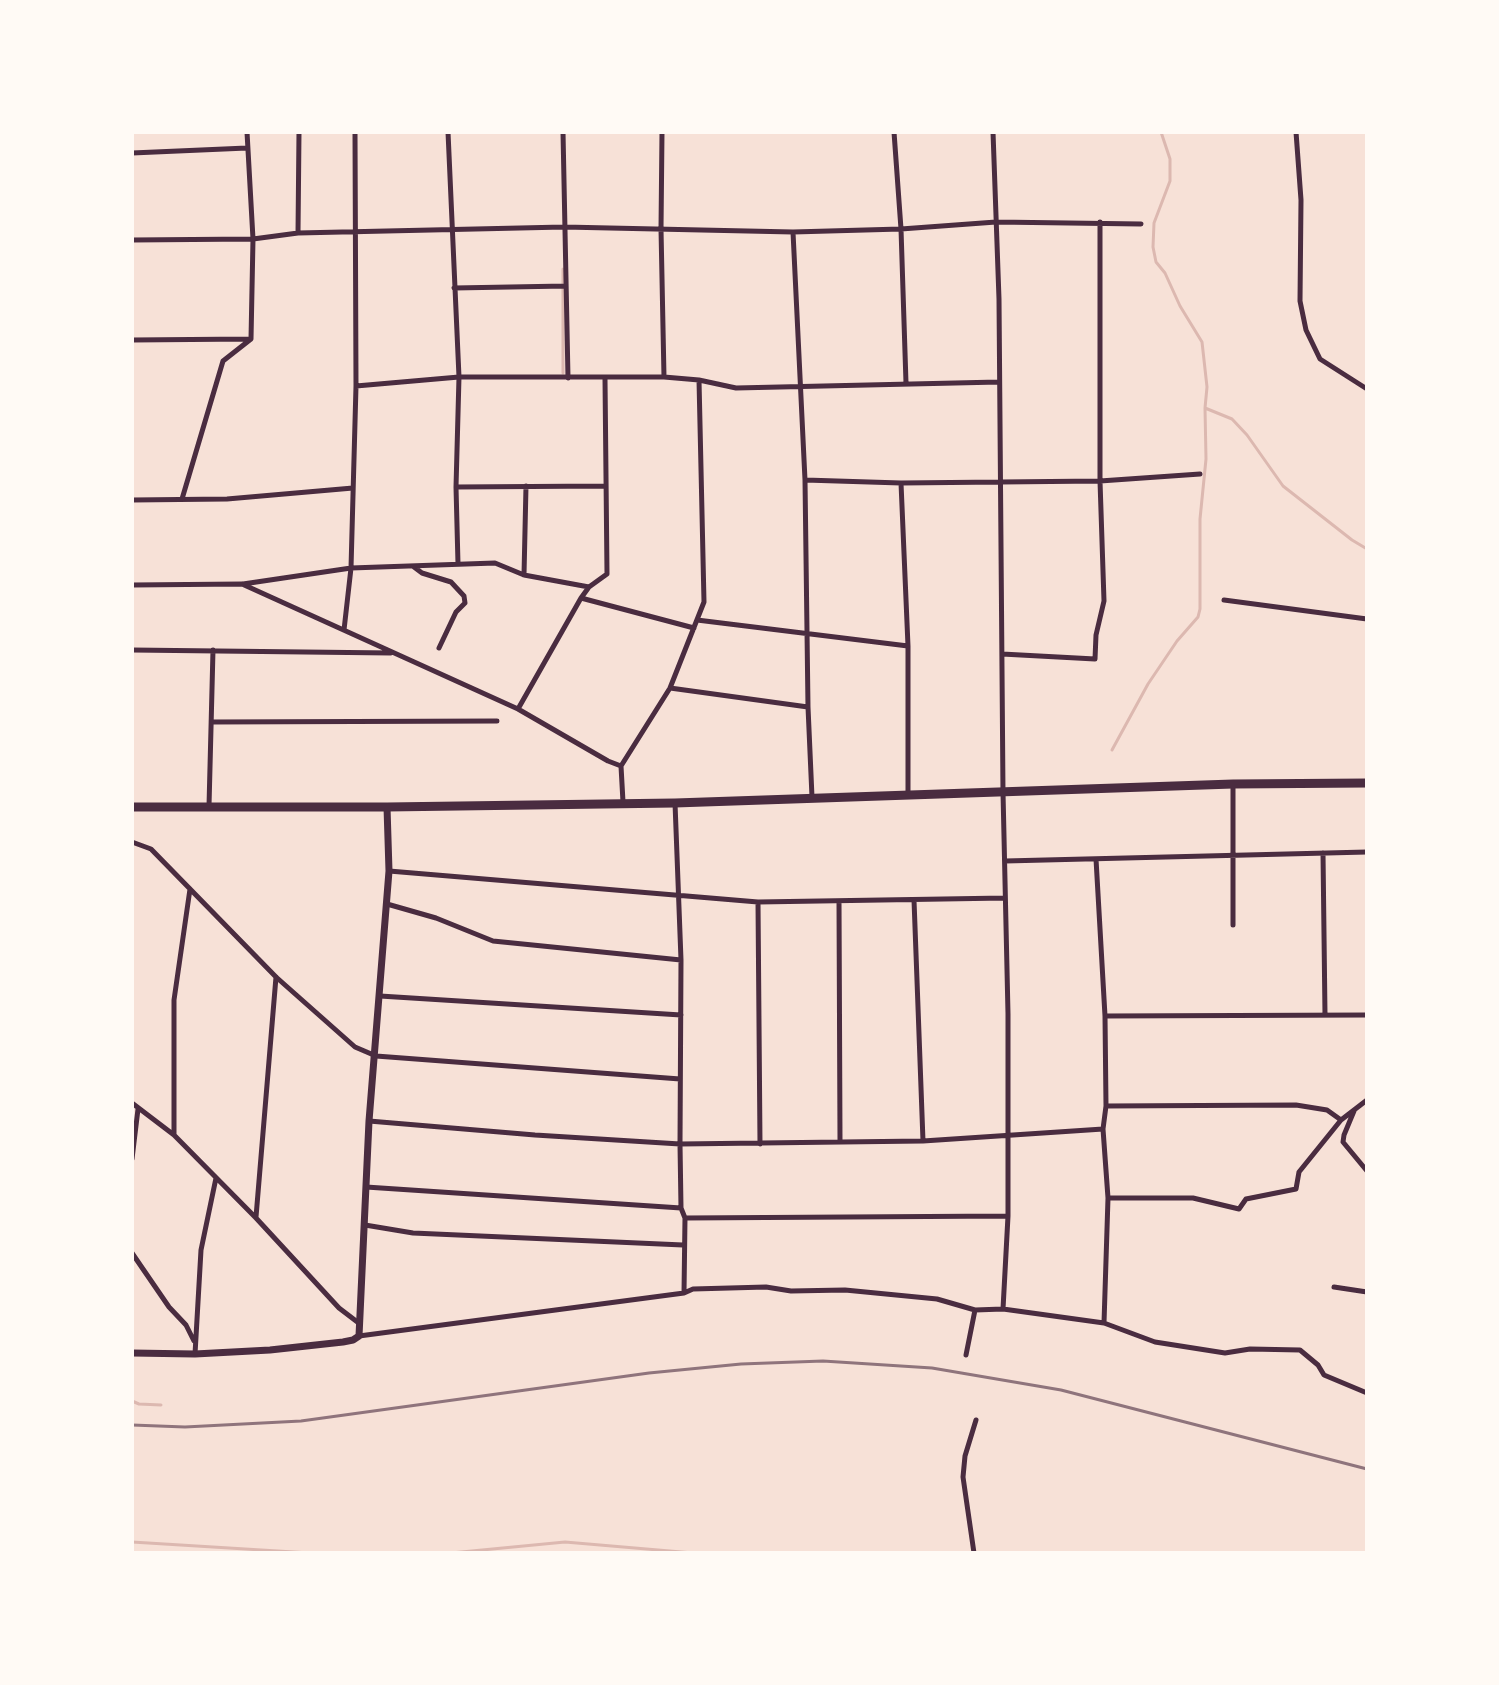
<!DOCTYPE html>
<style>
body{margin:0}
#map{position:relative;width:1499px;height:1685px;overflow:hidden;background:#f7e1d7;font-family:"Public Sans",sans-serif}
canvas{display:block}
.frame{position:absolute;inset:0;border:134px solid #fffaf5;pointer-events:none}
</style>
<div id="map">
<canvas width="1499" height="1685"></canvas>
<div class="frame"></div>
</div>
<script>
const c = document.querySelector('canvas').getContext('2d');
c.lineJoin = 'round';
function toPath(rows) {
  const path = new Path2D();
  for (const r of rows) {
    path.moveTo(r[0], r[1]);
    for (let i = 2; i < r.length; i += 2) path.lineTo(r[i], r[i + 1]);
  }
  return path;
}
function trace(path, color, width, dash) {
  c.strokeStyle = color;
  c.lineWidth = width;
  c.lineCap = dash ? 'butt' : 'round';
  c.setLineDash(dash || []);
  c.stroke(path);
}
trace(toPath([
 [1161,132,1170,159,1170,181,1154,223,1153,247,1156,262,1165,273,1180,306,1202,342,1207,387,1205,408,1232,419,1247,435,1283,486,1352,540,1367,549],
 [563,269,563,373],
 [1112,750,1148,684,1177,641,1198,617,1200,609,1200,519,1206,459,1205,408],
 [132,1401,139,1404,161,1405],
 [132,1542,310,1553],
 [451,1553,565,1542,693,1553]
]), '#dcb8b0', 3);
trace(toPath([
 [448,132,459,377,456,487,458,564],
 [563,132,568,378],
 [662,132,661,229,664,377],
 [894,132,901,229,906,383],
 [993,132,999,299,1003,792,1008,1014,1008,1216,1003,1309],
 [1296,132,1301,200,1300,301,1306,330,1320,359,1367,389],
 [132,153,247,148],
 [793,232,805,480,808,707,812,797],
 [298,233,299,132],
 [132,240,253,239,298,233,564,227,793,232,901,229,996,222,1141,224],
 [454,288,566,286],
 [132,340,250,339],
 [356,386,459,377,664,377,699,380,736,388,999,382],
 [805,480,901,483,1100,481,1200,474],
 [901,483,908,646,908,794],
 [456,487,605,486],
 [182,499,223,361,251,339,253,239,247,132],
 [132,500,227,499,353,488],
 [414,567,422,573,451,582,464,596,465,603,456,612,439,648],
 [524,575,526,486],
 [243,584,351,568,495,563,524,575,589,587],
 [132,585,242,584,518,709,608,761,621,766,623,802],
 [581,598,694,628],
 [1224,600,1367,619],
 [697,620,908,646],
 [344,630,351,568,356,386,355,132],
 [132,650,391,653],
 [1002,654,1095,659,1096,635,1104,601,1100,481,1100,222],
 [670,688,808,707],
 [518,709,581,598,589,587,607,574,605,379],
 [212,722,497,721],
 [621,766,670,688,704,602,699,380],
 [1233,785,1233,925],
 [675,803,681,960,680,1144,681,1208,685,1218,684,1293],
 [209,806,213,650],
 [132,842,151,849,276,977,355,1047,376,1056,680,1079],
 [1323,853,1325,1015],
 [1096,859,1105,1016,1106,1106,1103,1129,1108,1198,1104,1323],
 [1005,861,1367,852],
 [389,871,758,902,1005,898],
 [914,900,923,1141],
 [839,901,840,1141],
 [758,902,760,1144],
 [387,904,436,918,493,941,681,960],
 [380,996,681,1015],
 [1105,1016,1367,1015],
 [132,1103,174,1135,256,1218,339,1308,360,1324],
 [1106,1106,1296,1105,1327,1110,1341,1120,1367,1100],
 [1354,1111,1344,1135,1343,1142,1367,1171],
 [369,1121,535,1135,680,1144,923,1141,1103,1129],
 [174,1134,174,1000,190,889],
 [132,1159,138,1109],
 [366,1187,681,1208],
 [1108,1198,1193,1198,1239,1209,1246,1199,1296,1189,1299,1172,1341,1120],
 [256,1217,276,977],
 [685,1218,1008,1216],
 [365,1225,413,1233,683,1245],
 [132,1253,169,1307,186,1325,194,1341],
 [1334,1287,1367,1292],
 [359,1336,684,1293,693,1289,766,1287,791,1291,845,1290,937,1299,975,1310,1003,1309,1104,1323,1155,1342,1225,1353,1250,1349,1300,1350,1318,1365,1324,1375,1367,1393],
 [195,1354,201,1250,216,1178],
 [966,1355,975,1310],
 [974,1553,963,1477,965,1456,976,1420]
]), '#4a2c40', 5);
trace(toPath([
 [132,1353,195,1354,270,1350,343,1342,353,1340,359,1336,369,1121,389,871,387,807]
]), '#4a2c40', 7);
trace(toPath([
 [132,807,387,807,675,803,1233,784,1367,783]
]), '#4a2c40', 9);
trace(toPath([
 [132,1425,185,1427,301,1421,649,1373,741,1364,823,1361,932,1368,1061,1390,1367,1469]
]), '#8f747c', 3);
</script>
